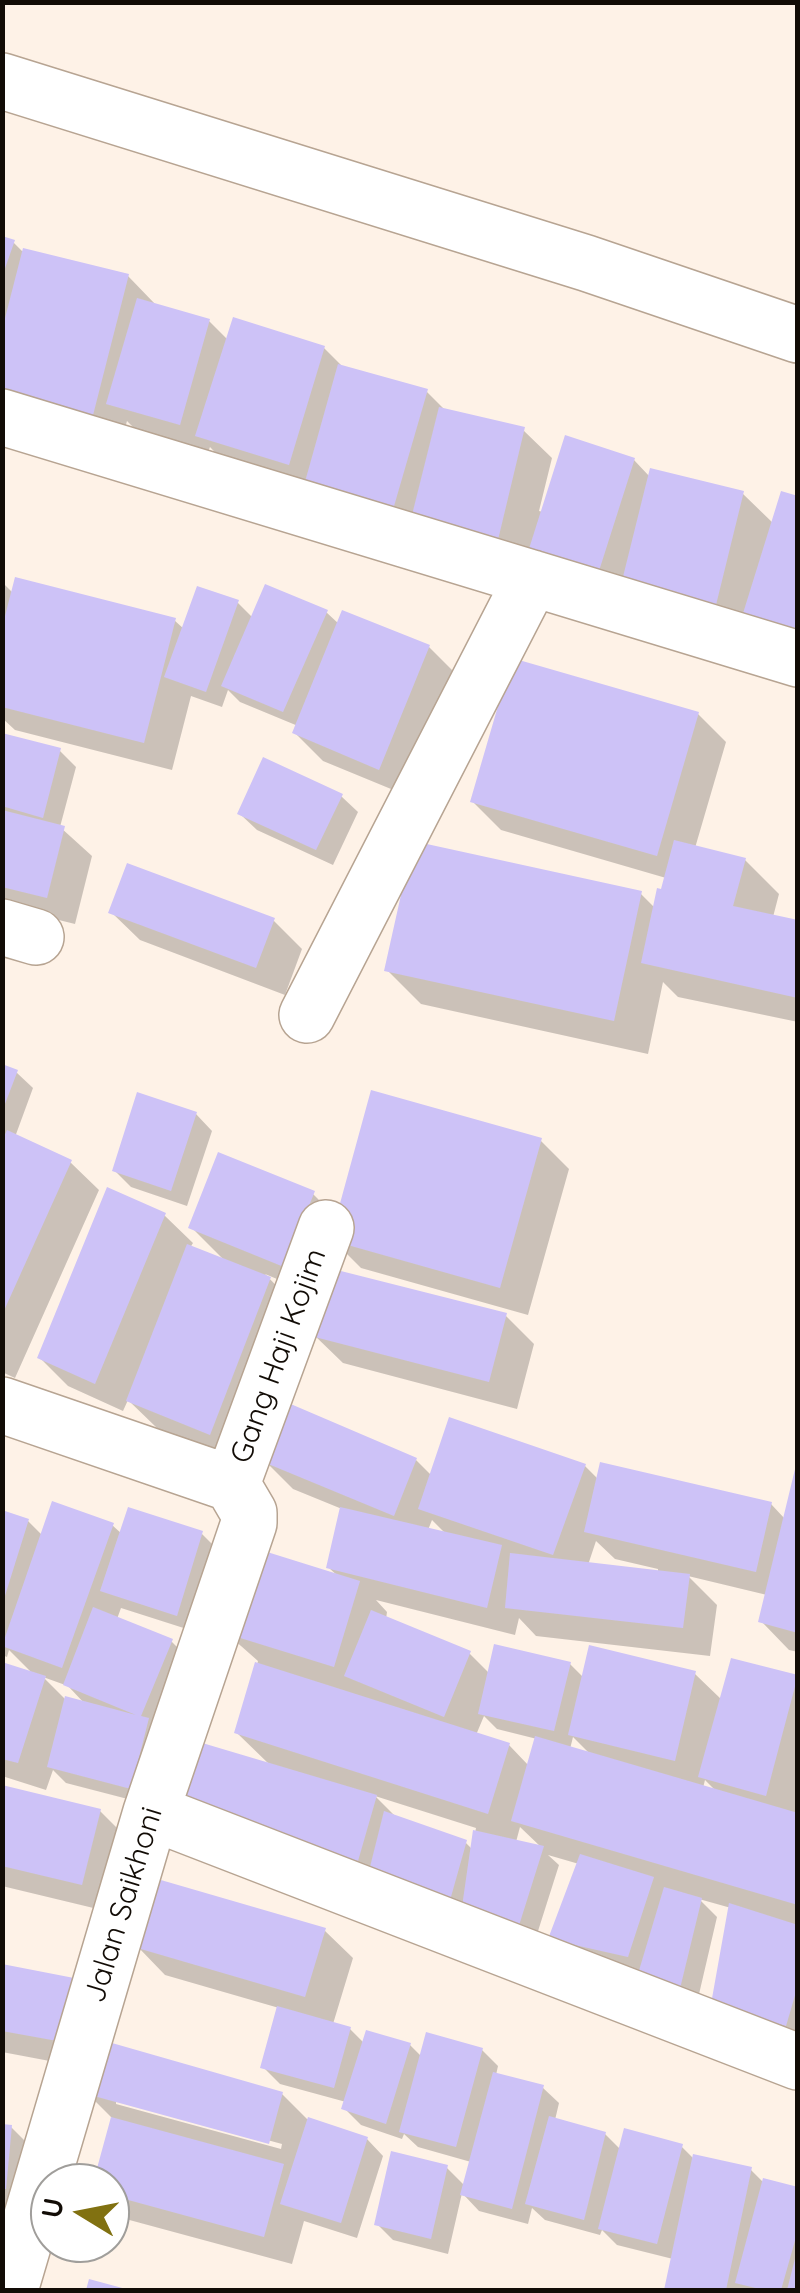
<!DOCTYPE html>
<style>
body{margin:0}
#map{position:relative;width:800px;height:2293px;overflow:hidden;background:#fef2e7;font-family:Quicksand,sans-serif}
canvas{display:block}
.frame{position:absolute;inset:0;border:5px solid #120c06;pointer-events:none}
.north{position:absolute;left:30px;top:2163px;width:100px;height:100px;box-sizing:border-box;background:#fff;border:2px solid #a09e9b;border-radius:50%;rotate:280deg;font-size:28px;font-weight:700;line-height:40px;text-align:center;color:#120c06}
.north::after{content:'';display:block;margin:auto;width:35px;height:45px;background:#817111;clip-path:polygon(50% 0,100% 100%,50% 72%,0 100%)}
</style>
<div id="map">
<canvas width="800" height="2293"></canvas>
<div class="frame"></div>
<div class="north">U</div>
</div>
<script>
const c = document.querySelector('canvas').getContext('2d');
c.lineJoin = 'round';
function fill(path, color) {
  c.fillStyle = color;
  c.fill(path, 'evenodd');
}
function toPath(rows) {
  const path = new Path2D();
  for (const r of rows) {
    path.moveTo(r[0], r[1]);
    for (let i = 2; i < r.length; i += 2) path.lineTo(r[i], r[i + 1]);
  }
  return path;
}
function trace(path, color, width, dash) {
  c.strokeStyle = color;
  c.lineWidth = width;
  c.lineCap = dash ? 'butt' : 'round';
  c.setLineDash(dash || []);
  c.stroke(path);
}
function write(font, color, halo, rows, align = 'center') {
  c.font = font + ' Quicksand,sans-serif';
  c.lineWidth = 10;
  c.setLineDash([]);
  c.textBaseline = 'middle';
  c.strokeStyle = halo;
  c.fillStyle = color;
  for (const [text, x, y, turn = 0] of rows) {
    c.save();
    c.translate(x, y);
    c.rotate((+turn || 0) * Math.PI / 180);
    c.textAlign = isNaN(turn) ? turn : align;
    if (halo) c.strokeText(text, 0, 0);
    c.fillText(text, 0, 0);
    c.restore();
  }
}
fill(toPath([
 [2,238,13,242,22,251,128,276,156,305,209,321,228,340,324,348,344,368,427,392,446,411,523,430,552,458,539,511,543,512,634,460,650,477,742,493,774,524,798,673,226,464,210,447,208,452,137,431,127,421,119,450,2,410],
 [2,582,14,594,174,620,184,629,237,602,253,618,326,612,339,624,429,647,457,675,408,796,323,761,295,733,298,726,240,702,228,690,222,707,191,696,172,770,15,730,2,718],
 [698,714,726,742,695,848,745,860,779,894,773,917,798,922,798,1022,678,997,663,982,648,1054,421,1004,387,970,641,894,655,908,666,878,501,830,473,802],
 [2,736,59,750,76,767,60,827,92,856,75,924,2,906],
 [341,796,358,812,333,865,257,830,240,814],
 [111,912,273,920,302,949,285,995,140,940],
 [2,1066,16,1072,33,1088,15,1137,70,1162,99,1190,15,1378,2,1372],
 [196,1114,212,1131,187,1206,131,1187,114,1170],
 [540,1140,569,1169,528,1315,361,1268,334,1241,313,1294,265,1274,298,1308,239,1462,157,1428,128,1400,123,1411,68,1386,40,1358,164,1215,193,1243,190,1248,226,1262,191,1227,313,1194,338,1219],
 [505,1315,534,1344,517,1409,343,1363,314,1335],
 [264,1460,416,1460,432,1476,585,1466,599,1480,771,1504,785,1519,798,1469,798,1652,789,1650,761,1621,767,1595,688,1576,717,1605,710,1656,536,1636,519,1618,515,1635,376,1600,387,1612,386,1619,469,1653,490,1674,570,1664,584,1678,695,1674,722,1700,732,1661,798,1678,798,2059,743,2032,731,1908,699,1899,717,1917,693,2020,568,1955,551,1939,579,1864,548,1855,559,1865,532,1950,212,1836,271,1766,237,1733,258,1661,224,1631,339,1577,329,1568,342,1509,293,1489],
 [432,1520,446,1534,428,1530],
 [596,1541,615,1559,658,1569,658,1573,588,1565],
 [484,1716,497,1729,537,1739,529,1766,509,1745,476,1735],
 [573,1737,591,1755,570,1749],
 [705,1780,716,1791,703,1788],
 [375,1796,476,1828,472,1849,465,1842,397,1818],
 [520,1827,542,1848,516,1842],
 [2,1512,28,1521,42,1535,112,1525,122,1534,202,1534,218,1550,193,1631,121,1608,117,1619,171,1641,188,1658,147,1804,66,1783,53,1770,46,1790,2,1776,2,1665,34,1675,9,1650,7,1657,2,1655],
 [43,1677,68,1686,85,1704,65,1699],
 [2,1788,100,1811,128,1839,110,1912,2,1886],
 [324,1930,353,1958,333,2024,350,2029,365,2044,410,2045,422,2057,482,2050,498,2066,496,2075,542,2087,559,2103,555,2120,605,2134,621,2150,681,2146,695,2160,751,2170,764,2183,798,2189,798,2290,666,2290,673,2259,617,2245,602,2230,600,2235,545,2220,532,2208,528,2224,479,2211,462,2193,448,2254,393,2240,377,2224,447,2168,465,2186,471,2162,418,2147,404,2134,402,2139,361,2125,344,2108,346,2102,280,2084,263,2067,279,2008,165,1975,137,1946],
 [2,1967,95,2041,282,2094,307,2119,367,2139,383,2156,357,2238,304,2221,292,2264,122,2218,110,2206,110,2183,96,2183,113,2119,86,2092,92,2069,2,2052],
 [116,2099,282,2144,281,2149,116,2104],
 [2,2126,11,2127,39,2155,34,2216,2,2213]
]), '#0003');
fill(toPath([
 [2,236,15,240,3,274,2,274],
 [23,248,129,274,91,423,2,401,2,330],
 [137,298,210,319,180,425,106,404],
 [233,317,325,346,289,465,195,436],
 [338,364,428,389,392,513,303,489],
 [439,407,525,427,497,544,410,523],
 [565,435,635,458,598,574,528,552],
 [650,468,744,491,715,609,621,585],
 [781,491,798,496,798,655,736,636],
 [15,577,176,618,144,743,2,707,2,628],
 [265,584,328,610,283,712,221,686],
 [197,586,239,600,206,692,164,677],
 [342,610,430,645,379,770,292,733],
 [512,658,699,712,657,856,470,802],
 [2,733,61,748,43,818,2,806],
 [263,757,343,794,316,850,237,814],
 [2,810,65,826,47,898,2,887],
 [674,840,746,858,733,906,798,920,798,998,641,963,657,888,661,889],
 [413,841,642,891,614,1021,384,971],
 [127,863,275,918,256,968,108,913],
 [2,1064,18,1070,3,1109,2,1109],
 [371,1090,542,1138,500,1288,330,1240],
 [137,1092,197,1112,171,1191,112,1171],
 [7,1130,72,1160,2,1315,2,1141],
 [218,1152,315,1191,284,1267,188,1228],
 [107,1187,166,1213,95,1384,37,1358],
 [187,1244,271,1277,210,1435,126,1401],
 [329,1268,507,1313,489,1382,311,1336],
 [286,1402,417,1458,394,1516,261,1461],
 [449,1417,586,1464,553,1555,418,1509],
 [600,1462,772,1502,756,1572,584,1532],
 [796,1465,798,1465,798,1633,758,1622],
 [52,1501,114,1523,62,1668,2,1646],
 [128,1507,203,1531,177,1616,100,1591],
 [340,1507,502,1545,487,1608,326,1568],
 [2,1510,29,1519,3,1602,2,1602],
 [248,1546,360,1581,334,1667,221,1632],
 [510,1553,690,1574,683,1628,505,1608],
 [93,1607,173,1639,141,1716,149,1718,131,1789,47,1767,65,1696,136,1715,63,1685],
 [371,1610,471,1651,444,1717,344,1676],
 [494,1644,571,1662,554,1731,478,1714],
 [589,1645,696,1671,675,1761,568,1735],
 [731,1658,798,1675,766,1796,698,1777],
 [2,1662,46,1676,18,1763,2,1759],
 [255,1662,510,1743,488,1814,234,1733],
 [535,1736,798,1813,798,1905,511,1821],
 [199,1742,377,1795,358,1861,181,1809],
 [2,1785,101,1809,82,1885,2,1866],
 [384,1811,467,1840,445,1918,365,1887],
 [473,1830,544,1846,516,1935,460,1921],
 [580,1854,654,1877,628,1957,548,1939],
 [154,1878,326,1928,305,1997,134,1947],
 [664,1887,702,1898,676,2005,632,1994],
 [729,1903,798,1925,798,1985,786,2026,711,2004],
 [2,1964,74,1978,63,2042,2,2031],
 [277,2006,351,2027,334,2088,260,2068],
 [366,2030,411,2043,386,2124,341,2109],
 [426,2032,483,2048,456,2147,399,2132],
 [98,2039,283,2092,269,2144,83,2093],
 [493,2072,544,2085,512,2209,460,2195],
 [549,2116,606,2132,584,2220,525,2204],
 [111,2117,284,2164,264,2237,110,2195,110,2183,93,2183],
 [308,2117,368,2137,341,2223,280,2204],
 [2,2124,12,2125,6,2189,2,2189],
 [624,2128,683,2144,657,2244,598,2229],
 [391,2151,448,2165,431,2239,374,2225],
 [693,2154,752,2167,726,2290,664,2290],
 [763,2178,798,2187,798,2230,781,2290,764,2290,735,2283],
 [796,2255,798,2290,787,2290],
 [89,2279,126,2289,126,2290,86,2290]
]), '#cdc2f7');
const minor = toPath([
 [2,81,586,263,798,335],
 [2,417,798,659],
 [2,927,36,937],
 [307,1015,532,578],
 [2,1405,232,1484,249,1513,249,1523,151,1812,10,2290],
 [232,1484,326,1228],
 [151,1812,798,2062]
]);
trace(minor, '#b7a492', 58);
trace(minor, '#fff', 55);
write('30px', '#120c06', '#fff', [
 ["Gang Haji Kojim",279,1356,-70],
 ["Jalan Saikhoni",124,1905,-73]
]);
</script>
